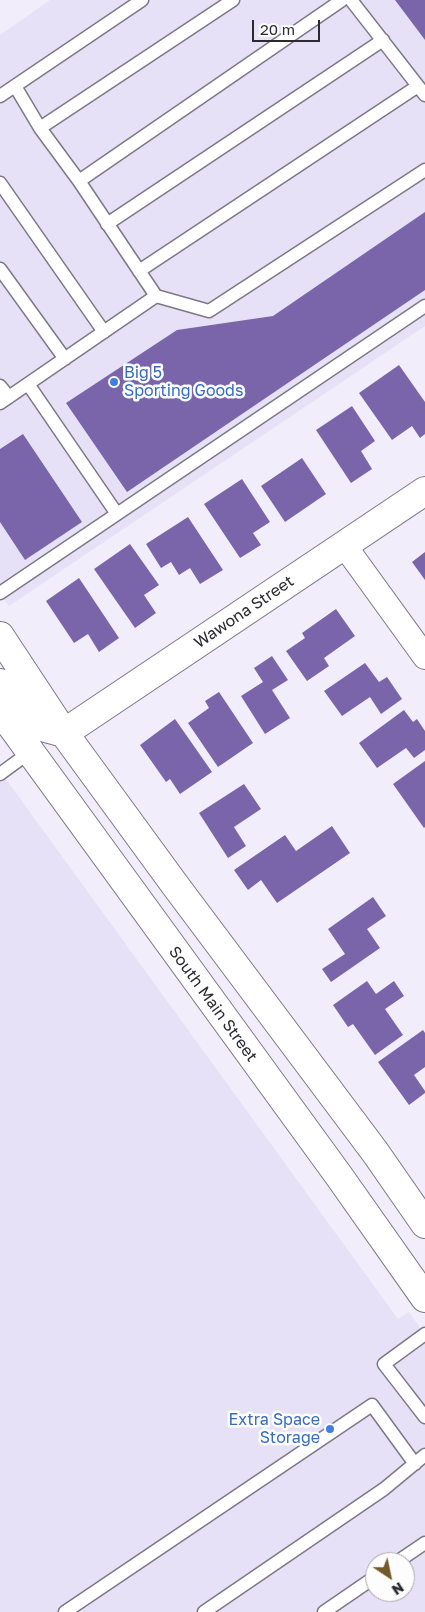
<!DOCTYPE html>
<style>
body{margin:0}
#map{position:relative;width:425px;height:1612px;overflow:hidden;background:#f1edfb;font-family:"Golos Text",sans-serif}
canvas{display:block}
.north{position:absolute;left:365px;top:1552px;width:50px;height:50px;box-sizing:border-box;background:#fdfdfd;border:1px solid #a9a9ab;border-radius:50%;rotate:146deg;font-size:14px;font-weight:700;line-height:20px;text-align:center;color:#2b2a2f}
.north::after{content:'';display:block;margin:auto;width:18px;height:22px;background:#745a2b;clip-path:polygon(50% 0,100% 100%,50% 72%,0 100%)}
.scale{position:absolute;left:252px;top:20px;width:68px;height:22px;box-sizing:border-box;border:2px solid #2b2a2f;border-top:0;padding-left:6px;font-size:15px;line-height:18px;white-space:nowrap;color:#2b2a2f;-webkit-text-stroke:4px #fdfdfd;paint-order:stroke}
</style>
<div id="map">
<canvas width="425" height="1612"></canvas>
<div class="north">N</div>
<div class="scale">20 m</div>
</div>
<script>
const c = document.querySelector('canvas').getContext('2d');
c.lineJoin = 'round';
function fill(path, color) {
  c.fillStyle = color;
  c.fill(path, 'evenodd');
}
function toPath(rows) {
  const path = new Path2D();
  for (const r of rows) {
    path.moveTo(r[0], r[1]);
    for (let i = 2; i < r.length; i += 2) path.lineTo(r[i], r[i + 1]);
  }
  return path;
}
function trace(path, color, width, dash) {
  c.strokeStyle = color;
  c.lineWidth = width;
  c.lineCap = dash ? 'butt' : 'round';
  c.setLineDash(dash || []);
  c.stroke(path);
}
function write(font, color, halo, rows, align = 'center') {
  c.font = font + ' "Golos Text",sans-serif';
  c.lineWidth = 5;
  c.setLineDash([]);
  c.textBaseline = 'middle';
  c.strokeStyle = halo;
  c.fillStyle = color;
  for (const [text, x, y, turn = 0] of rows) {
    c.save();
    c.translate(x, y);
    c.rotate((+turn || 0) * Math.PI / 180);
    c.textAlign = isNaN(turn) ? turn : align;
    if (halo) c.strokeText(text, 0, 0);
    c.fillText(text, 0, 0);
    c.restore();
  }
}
fill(toPath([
 [50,0,425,0,425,326,9,606,0,593,0,35],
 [0,771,398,1319,409,1312,425,1335,425,1612,0,1612],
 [375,1562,405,1562,405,1592,375,1592]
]), '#e6e1f6');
fill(toPath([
 [395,0,425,0,425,40],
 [425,212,425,290,127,492,66,403,177,330,273,316],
 [399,365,425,402,425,434,420,438,412,426,392,440,359,393],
 [352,406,375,441,361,451,372,469,351,483,316,430],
 [23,434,82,522,25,560,0,522,0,449],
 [302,458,326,494,285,522,261,486],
 [242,479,270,522,253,533,261,545,240,558,204,504],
 [188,517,223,570,200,584,190,568,179,575,171,562,161,568,146,544],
 [130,544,159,585,144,595,156,613,135,628,94,569],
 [425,552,425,580,412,562],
 [79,578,119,638,99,652,88,634,74,643,46,601],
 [336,609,355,636,324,658,329,666,307,681,286,651,305,638,302,633],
 [272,656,288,680,272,690,290,718,265,734,241,696,263,682,254,668],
 [365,663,379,682,387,677,402,699,381,714,370,697,342,716,324,691],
 [219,692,253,743,218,767,188,723,209,708,205,701],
 [404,710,413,722,417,719,425,731,425,750,414,758,406,748,377,768,359,743],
 [175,719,212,772,180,794,170,779,166,782,140,745],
 [425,761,425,827,424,828,393,784],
 [244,784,261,809,234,827,246,846,228,858,199,813],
 [332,826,350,853,277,903,261,880,248,890,234,870,285,835,296,851],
 [373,897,386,916,367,929,380,948,331,982,322,969,345,954,328,929],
 [367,981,376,994,394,981,404,996,385,1009,403,1035,375,1055,353,1024,348,1027,333,1005],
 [423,1030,425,1033,425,1067,414,1075,425,1091,425,1093,409,1105,378,1062]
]), '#7b65aa');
const lane = toPath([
 [351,0,425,95],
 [15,86,40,128,79,181,156,296],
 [0,96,142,0],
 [40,128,233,0],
 [79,181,342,0],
 [0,183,104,332],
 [107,224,383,40],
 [0,269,65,359],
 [139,271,418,86],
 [28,384,117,514],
 [0,386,9,397],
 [0,403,156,296,209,311,425,170],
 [0,593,425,306],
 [0,774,30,752],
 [425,1334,384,1364,425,1417],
 [397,1562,425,1543],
 [65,1612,372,1405,415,1464],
 [204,1612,384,1489,425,1455],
 [324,1612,375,1577]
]);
const street = toPath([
 [344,545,425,657]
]);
const secondary = toPath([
 [0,636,64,733,175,885,375,1152,425,1224],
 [0,683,20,706,42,727,64,733,425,491],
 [0,710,339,1176,425,1298]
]);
trace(lane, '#7c7985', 15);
trace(street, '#7c7985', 26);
trace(secondary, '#7c7985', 30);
trace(lane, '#fff', 12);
trace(street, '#fff', 24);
trace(secondary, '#fff', 28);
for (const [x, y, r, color] of [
 [114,382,5,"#3f7fe0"],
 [330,1429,5,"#3f7fe0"]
]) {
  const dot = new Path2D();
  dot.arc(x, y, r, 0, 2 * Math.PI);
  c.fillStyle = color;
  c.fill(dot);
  trace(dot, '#fdfdfd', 2);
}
write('16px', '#366cbe', '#fdfdfd', [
 ["Big 5",124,373],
 ["Sporting Goods",124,391],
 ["Extra Space",320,1420,"right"],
 ["Storage",320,1438,"right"]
], 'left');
write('16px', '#2b2a2f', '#fdfdfd', [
 ["Wawona Street",244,612,-34],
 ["South Main Street",213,1004,54]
]);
</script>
